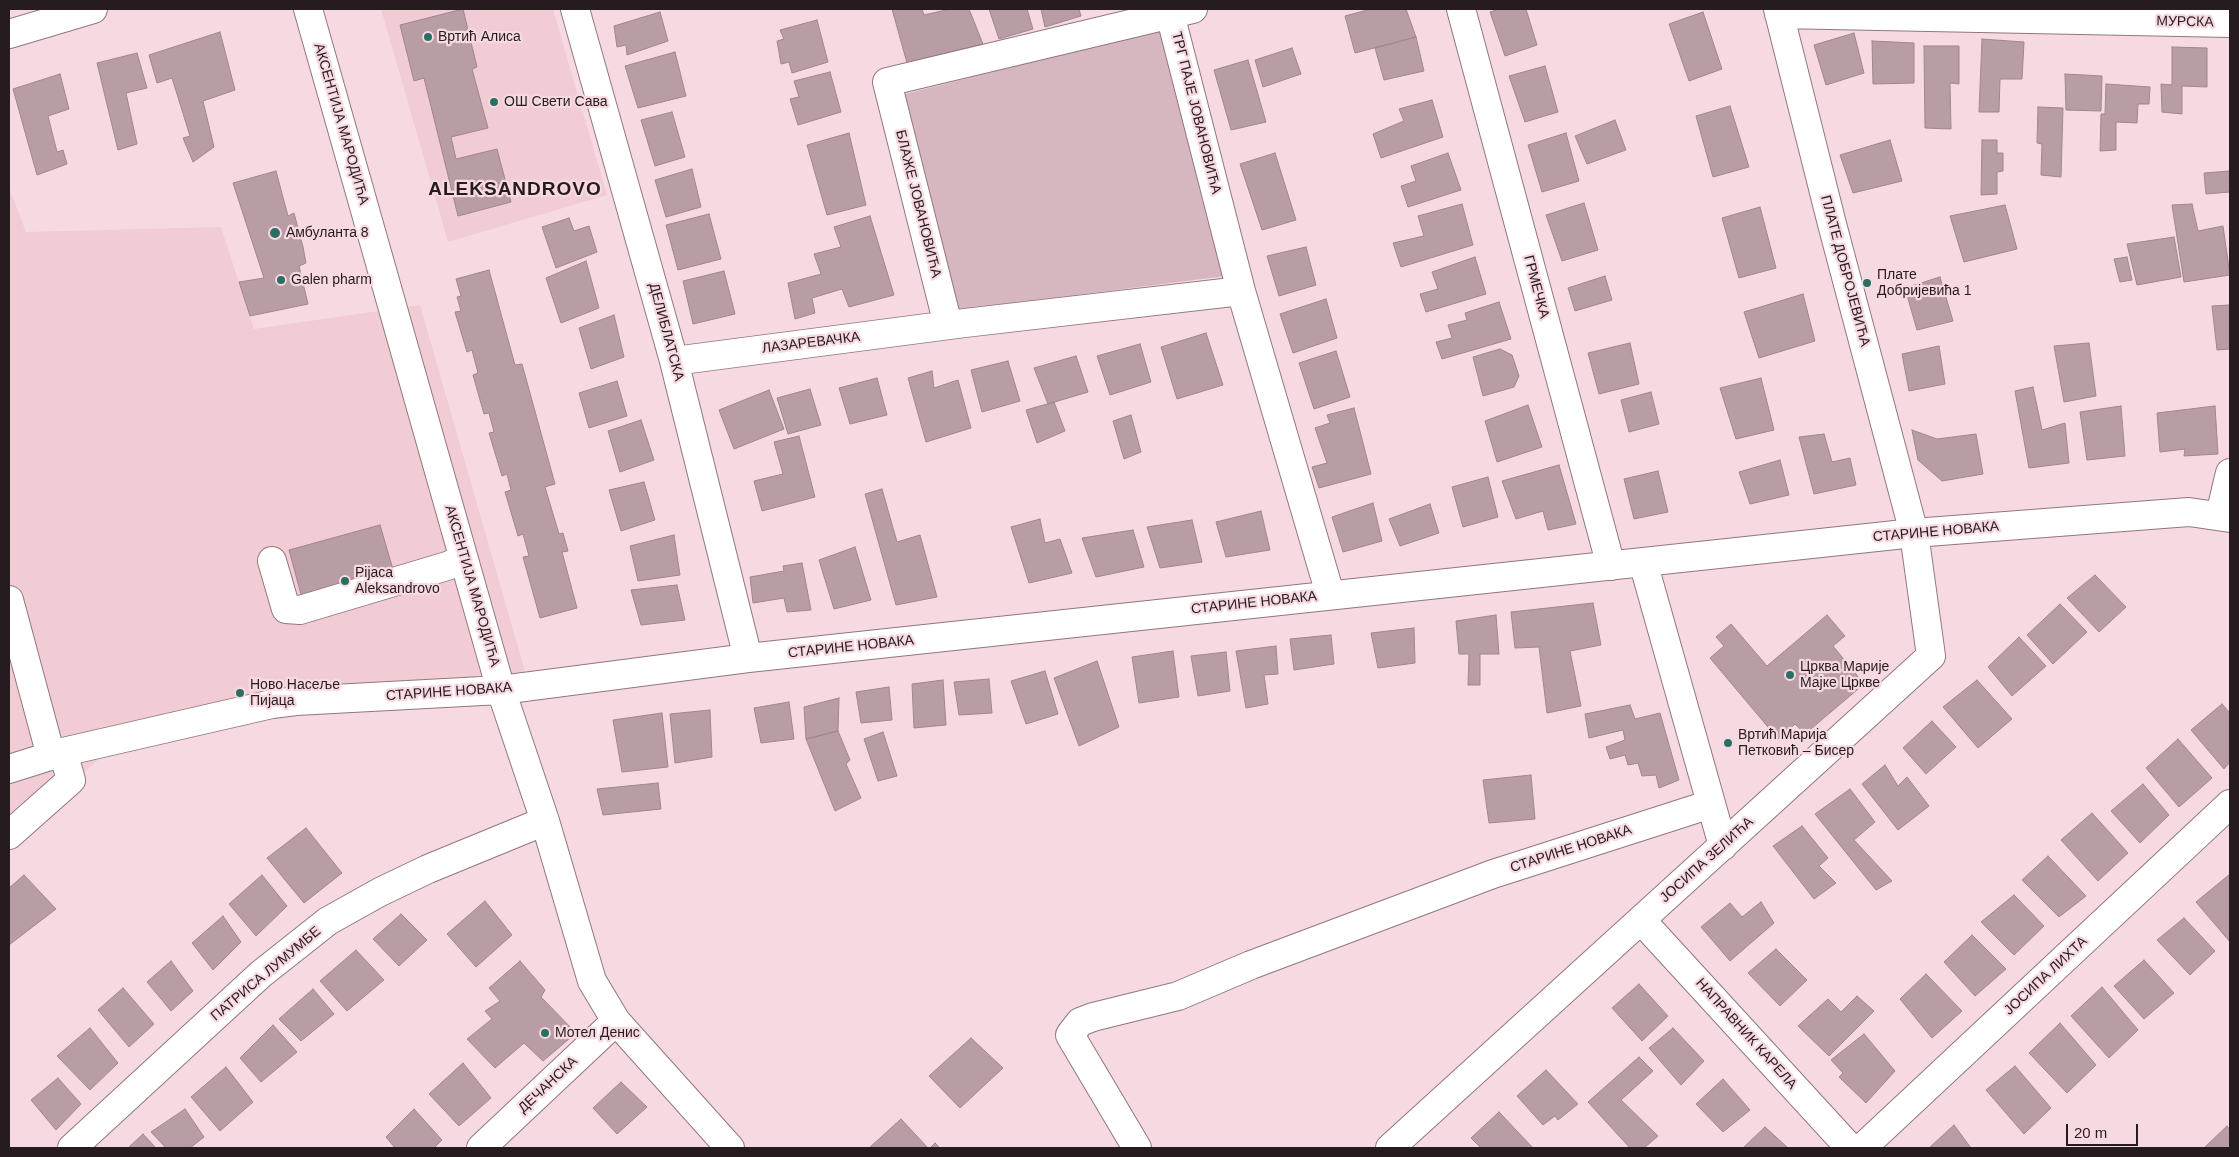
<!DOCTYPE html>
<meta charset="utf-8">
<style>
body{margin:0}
#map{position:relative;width:2239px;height:1157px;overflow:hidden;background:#f7dae1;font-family:Arial,sans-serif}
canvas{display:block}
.frame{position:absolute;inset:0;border:10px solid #261b1e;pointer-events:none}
.scale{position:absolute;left:2066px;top:1124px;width:72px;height:22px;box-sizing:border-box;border:2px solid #261b1e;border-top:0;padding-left:6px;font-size:15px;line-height:18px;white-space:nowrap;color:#261b1e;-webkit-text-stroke:4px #f7dae1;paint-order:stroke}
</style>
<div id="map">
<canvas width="2239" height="1157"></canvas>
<div class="frame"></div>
<div class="scale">20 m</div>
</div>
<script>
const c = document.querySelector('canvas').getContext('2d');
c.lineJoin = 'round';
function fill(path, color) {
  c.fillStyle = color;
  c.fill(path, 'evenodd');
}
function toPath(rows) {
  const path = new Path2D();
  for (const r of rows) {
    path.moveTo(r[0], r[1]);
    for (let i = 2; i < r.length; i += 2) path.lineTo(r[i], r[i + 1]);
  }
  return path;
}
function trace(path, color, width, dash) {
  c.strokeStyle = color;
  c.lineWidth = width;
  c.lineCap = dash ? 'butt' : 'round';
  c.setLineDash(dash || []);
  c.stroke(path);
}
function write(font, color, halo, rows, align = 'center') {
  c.font = font + ' Arial,sans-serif';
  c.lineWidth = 4.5;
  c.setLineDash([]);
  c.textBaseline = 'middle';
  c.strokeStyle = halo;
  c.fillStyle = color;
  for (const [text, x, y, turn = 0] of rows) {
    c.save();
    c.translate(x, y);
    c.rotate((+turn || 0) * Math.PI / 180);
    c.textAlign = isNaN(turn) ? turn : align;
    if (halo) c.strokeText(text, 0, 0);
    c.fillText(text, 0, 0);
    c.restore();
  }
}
fill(toPath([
 [381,9,553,9,607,195,448,242],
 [9,187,26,232,221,227,254,329,420,305,526,675,129,730,9,845]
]), '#f1ccd5');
fill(toPath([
 [1163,29,1226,276,959,310,905,94]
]), '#d7b7bf');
const building = toPath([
 [463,9,477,67,472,69,488,128,451,137,456,159,497,149,511,202,458,216,424,78,414,81,400,25,463,9],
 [892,9,922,9,924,15,950,9,969,9,983,44,907,63,892,9],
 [989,9,1027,9,1033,29,999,39,989,9],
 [1041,9,1079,9,1081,16,1045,27,1041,9],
 [1371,9,1406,9,1416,37,1355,53,1345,16,1371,9],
 [1499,9,1526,9,1537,45,1505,56,1490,12,1499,9],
 [660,12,668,41,627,55,626,45,617,47,614,26,660,12],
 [1703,12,1722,69,1689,81,1669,24,1703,12],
 [817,20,828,62,792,73,789,62,781,64,777,41,784,39,780,30,817,20],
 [220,32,235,90,203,101,214,147,193,162,183,138,190,136,172,78,157,83,149,55,220,32],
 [1854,33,1864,73,1826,85,1814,45,1854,33],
 [1416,37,1424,71,1384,80,1375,48,1416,37],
 [1982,39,2024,42,2022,79,2000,79,1999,112,1979,112,1982,39],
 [1872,41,1914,43,1914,83,1873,84,1872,41],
 [1924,46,1959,46,1959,84,1950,83,1951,129,1925,128,1924,46],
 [2172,47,2207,48,2207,87,2182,86,2182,114,2162,112,2161,84,2172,85,2172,47],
 [1292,48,1301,74,1263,87,1255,60,1292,48],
 [675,52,686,96,638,108,625,66,675,52],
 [137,53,147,88,126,93,137,144,118,150,97,63,137,53],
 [1248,60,1266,122,1231,130,1214,70,1248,60],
 [1545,66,1558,112,1525,122,1509,76,1545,66],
 [830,72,841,112,798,125,790,99,799,97,794,81,830,72],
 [60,74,69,109,48,116,57,152,63,150,67,164,37,175,13,89,60,74],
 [2065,74,2102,76,2101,111,2066,110,2065,74],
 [2106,84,2150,87,2149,104,2138,104,2137,123,2116,122,2116,150,2100,151,2101,114,2105,114,2106,84],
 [1432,100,1443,137,1381,158,1373,134,1404,121,1399,109,1432,100],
 [1730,106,1749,167,1713,177,1696,116,1730,106],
 [2038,107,2063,108,2061,177,2041,175,2042,144,2037,143,2038,107],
 [672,112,685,157,655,166,641,120,672,112],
 [1615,120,1626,150,1587,164,1575,136,1615,120],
 [849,133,866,205,827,215,807,145,849,133],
 [1566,133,1579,181,1542,192,1528,145,1566,133],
 [1890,140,1902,181,1853,193,1840,155,1890,140],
 [1982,140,1997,140,1997,153,2003,153,2003,171,1997,172,1997,194,1981,195,1982,140],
 [1275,153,1296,220,1262,230,1240,164,1275,153],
 [1448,153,1461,190,1408,207,1401,186,1416,181,1411,166,1448,153],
 [692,169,701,207,666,217,655,180,692,169],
 [276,171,288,216,294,213,303,247,306,263,299,266,308,304,250,316,239,282,264,278,233,183,276,171],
 [2230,171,2230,192,2206,194,2204,173,2230,171],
 [1584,203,1598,250,1562,261,1546,215,1584,203],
 [1462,204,1473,245,1401,267,1393,243,1424,236,1418,216,1462,204],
 [2192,204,2198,231,2223,226,2230,275,2184,282,2172,205,2192,204],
 [2005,205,2017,249,1964,262,1950,216,2005,205],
 [1760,207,1776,268,1739,278,1722,218,1760,207],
 [709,214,721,259,678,270,666,225,709,214],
 [870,216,894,295,849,307,842,289,812,298,815,313,795,319,788,283,821,274,814,254,841,247,834,227,870,216],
 [569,218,574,231,589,226,597,252,556,268,542,227,569,218],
 [2174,237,2181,277,2137,285,2127,244,2174,237],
 [1306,247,1316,285,1279,296,1267,256,1306,247],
 [1475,257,1486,294,1426,312,1420,294,1438,289,1432,272,1475,257],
 [2127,257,2132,280,2120,282,2114,259,2127,257],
 [586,261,599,308,561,323,546,278,586,261],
 [489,270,515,365,522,364,555,484,545,487,559,534,563,533,568,551,562,552,577,608,540,618,523,557,529,556,523,534,518,536,505,492,511,490,507,474,502,476,489,433,494,432,489,413,484,414,473,375,478,373,472,350,467,352,455,312,461,311,457,297,461,296,456,279,489,270],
 [724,271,735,314,693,324,683,281,724,271],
 [1605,276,1612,300,1575,311,1568,288,1605,276],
 [1940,277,1953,321,1917,330,1905,288,1940,277],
 [1803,294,1815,341,1759,358,1744,312,1803,294],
 [1326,299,1337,338,1293,353,1280,314,1326,299],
 [1499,302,1511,339,1442,359,1436,342,1452,338,1448,325,1467,320,1465,313,1499,302],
 [2230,305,2230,349,2217,350,2212,306,2230,305],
 [614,315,624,357,591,369,579,328,614,315],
 [1206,333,1223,385,1177,399,1161,347,1206,333],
 [1630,343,1639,384,1599,394,1588,353,1630,343],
 [2089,343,2096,396,2064,402,2054,346,2089,343],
 [1140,344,1151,382,1110,395,1097,356,1140,344],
 [1939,346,1945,384,1909,391,1902,354,1939,346],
 [1500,349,1512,355,1519,376,1514,387,1483,396,1473,357,1500,349],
 [1336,351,1350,397,1314,409,1299,363,1336,351],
 [1076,356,1088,392,1048,404,1034,368,1076,356],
 [1008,361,1020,401,982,412,971,370,1008,361],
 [932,371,934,388,958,380,971,428,926,442,908,378,932,371],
 [877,378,887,415,850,424,839,388,877,378],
 [1761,378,1774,430,1736,439,1720,388,1761,378],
 [617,381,627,416,589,428,579,393,617,381],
 [2033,387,2042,430,2065,423,2069,463,2029,468,2015,391,2033,387],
 [810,389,821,425,788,434,777,398,810,389],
 [769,390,784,429,734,449,719,410,769,390],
 [1651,392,1659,424,1629,432,1621,400,1651,392],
 [1054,402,1065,431,1037,443,1026,410,1054,402],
 [1528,405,1542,447,1497,462,1485,421,1528,405],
 [2121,406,2125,456,2087,460,2080,412,2121,406],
 [2215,406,2218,454,2184,456,2185,449,2160,452,2157,413,2215,406],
 [1354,408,1371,474,1319,488,1312,467,1327,463,1315,428,1330,423,1327,415,1354,408],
 [1131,415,1141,452,1124,459,1113,421,1131,415],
 [641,420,654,460,620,472,608,431,641,420],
 [1912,430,1937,439,1976,434,1983,474,1942,481,1918,460,1912,430],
 [1824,434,1832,462,1850,458,1856,485,1814,494,1799,437,1824,434],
 [799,436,815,497,762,511,754,481,783,474,774,442,799,436],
 [1780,460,1789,495,1750,504,1739,472,1780,460],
 [1559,465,1576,524,1548,530,1543,511,1516,519,1502,481,1559,465],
 [1658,471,1668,512,1634,519,1624,479,1658,471],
 [1488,477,1498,517,1463,527,1452,487,1488,477],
 [644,482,655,520,621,531,609,490,644,482],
 [882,489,897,542,920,535,937,597,896,605,865,494,882,489],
 [1373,503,1382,541,1343,552,1332,517,1373,503],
 [1430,504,1439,533,1400,546,1389,519,1430,504],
 [1261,511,1270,550,1226,557,1216,522,1261,511],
 [1040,519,1045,543,1060,539,1072,573,1029,583,1011,527,1040,519],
 [1192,520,1202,562,1160,568,1147,527,1192,520],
 [380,525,394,573,302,598,289,550,380,525],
 [1133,530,1144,567,1096,577,1082,538,1133,530],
 [674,535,680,575,638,581,630,546,674,535],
 [855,547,871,600,834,609,819,560,855,547],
 [802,563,811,610,787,612,784,598,753,603,750,577,784,571,783,566,802,563],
 [2095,575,2126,607,2099,632,2067,598,2095,575],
 [677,585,685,620,641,625,631,590,677,585],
 [1593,603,1601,645,1570,651,1581,706,1547,713,1539,647,1515,648,1511,612,1593,603],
 [2060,604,2087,632,2053,664,2027,635,2060,604],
 [1496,615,1499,654,1480,654,1480,685,1468,685,1469,654,1459,654,1456,621,1496,615],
 [1827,615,1845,636,1833,646,1864,684,1805,734,1795,724,1778,739,1710,658,1724,646,1716,637,1731,624,1767,666,1827,615],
 [1414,628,1415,663,1378,668,1371,633,1414,628],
 [1331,635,1334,664,1294,670,1290,639,1331,635],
 [2019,637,2046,666,2012,696,1988,667,2019,637],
 [1276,646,1278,674,1264,675,1268,704,1246,708,1236,651,1276,646],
 [1173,651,1179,697,1139,703,1132,657,1173,651],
 [1226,652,1230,691,1198,696,1191,656,1226,652],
 [1097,661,1119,727,1079,746,1054,678,1097,661],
 [1045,671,1058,714,1026,724,1011,681,1045,671],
 [989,679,992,713,959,715,954,682,989,679],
 [943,680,946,725,914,728,912,684,943,680],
 [1977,680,2012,719,1978,748,1943,707,1977,680],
 [889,687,892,720,861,723,856,692,889,687],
 [839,698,838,731,806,739,804,707,839,698],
 [789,702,794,739,761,743,754,708,789,702],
 [2222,704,2230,713,2230,762,2224,769,2191,730,2222,704],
 [1630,705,1635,719,1660,713,1679,780,1659,788,1656,775,1642,776,1638,763,1628,765,1625,755,1610,759,1606,747,1625,740,1623,730,1589,738,1585,714,1630,705],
 [710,710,712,757,675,763,670,714,710,710],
 [662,713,668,767,622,772,613,720,662,713],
 [1932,721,1956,747,1926,774,1903,748,1932,721],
 [838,731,850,760,846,764,861,798,835,811,806,739,838,731],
 [883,732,897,776,878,781,864,739,883,732],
 [2178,739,2212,778,2179,807,2146,768,2178,739],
 [1885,765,1898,786,1907,777,1929,806,1898,830,1862,784,1885,765],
 [1531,775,1535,819,1489,823,1483,780,1531,775],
 [658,783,661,809,603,815,597,789,658,783],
 [2143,784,2169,815,2140,843,2111,811,2143,784],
 [1850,789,1875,822,1854,840,1892,881,1876,890,1815,814,1850,789],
 [2092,813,2128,853,2098,881,2061,840,2092,813],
 [1802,826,1828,858,1819,866,1836,883,1814,899,1773,846,1802,826],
 [306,828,342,873,304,903,267,858,306,828],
 [2048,856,2086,896,2059,917,2022,880,2048,856],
 [2230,874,2230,942,2196,902,2230,874],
 [24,875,56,909,9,945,9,888,24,875],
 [262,875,287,906,256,936,229,904,262,875],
 [2014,895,2044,926,2014,955,1981,922,2014,895],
 [485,901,512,935,476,967,447,934,485,901],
 [1761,902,1774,923,1730,961,1701,927,1730,903,1742,917,1761,902],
 [401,914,427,940,399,966,373,939,401,914],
 [223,916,241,942,213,970,192,943,223,916],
 [2184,918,2215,951,2190,975,2157,940,2184,918],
 [1972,935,2006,969,1975,996,1944,962,1972,935],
 [1776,949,1807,980,1780,1006,1748,973,1776,949],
 [356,950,384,980,347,1011,320,981,356,950],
 [2144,960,2174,993,2144,1019,2114,986,2144,960],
 [171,961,193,991,171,1011,147,982,171,961],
 [520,961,545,990,541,997,576,1033,543,1061,524,1043,495,1068,467,1039,492,1019,485,1011,500,1001,489,988,520,961],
 [1926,974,1962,1011,1932,1038,1900,999,1926,974],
 [1639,984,1668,1016,1642,1041,1612,1008,1639,984],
 [2102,987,2138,1030,2109,1058,2071,1016,2102,987],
 [123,988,154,1024,129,1047,98,1010,123,988],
 [313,989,334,1014,301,1041,279,1019,313,989],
 [1857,996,1874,1011,1829,1056,1798,1026,1828,999,1841,1012,1857,996],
 [2060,1023,2096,1065,2067,1093,2029,1053,2060,1023],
 [273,1025,297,1052,261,1082,240,1058,273,1025],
 [90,1028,118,1063,90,1090,57,1056,90,1028],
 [1673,1028,1704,1061,1681,1085,1649,1048,1673,1028],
 [1864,1034,1895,1071,1866,1103,1839,1077,1843,1073,1831,1060,1864,1034],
 [971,1038,1003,1068,960,1108,929,1076,971,1038],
 [1639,1057,1653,1071,1621,1100,1658,1136,1644,1148,1630,1148,1588,1102,1639,1057],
 [463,1063,491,1098,459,1126,429,1094,463,1063],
 [2015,1066,2051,1108,2024,1134,1986,1090,2015,1066],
 [226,1067,253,1102,220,1131,191,1097,226,1067],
 [1546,1070,1578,1104,1558,1120,1555,1116,1543,1125,1517,1096,1546,1070],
 [58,1078,81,1104,56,1130,31,1100,58,1078],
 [1723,1079,1750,1110,1723,1132,1696,1104,1723,1079],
 [621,1082,647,1107,617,1134,593,1108,621,1082],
 [185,1109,204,1137,190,1148,166,1148,151,1132,185,1109],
 [414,1109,442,1140,434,1148,395,1148,386,1137,414,1109],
 [1499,1112,1533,1148,1481,1148,1471,1138,1499,1112],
 [901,1119,928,1148,869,1148,901,1119],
 [1954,1125,1971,1148,1929,1148,1954,1125],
 [2227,1126,2230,1130,2230,1148,2204,1148,2227,1126],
 [1765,1127,1787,1147,1787,1148,1743,1148,1765,1127],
 [143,1134,156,1148,128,1148,143,1134],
 [935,1143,940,1148,930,1148,935,1143]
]);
fill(building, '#b89da4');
trace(building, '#a1868d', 1);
const minor = toPath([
 [308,9,501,690,545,821,592,981,616,1021,730,1148],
 [575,9,674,361,748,658],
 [1461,9,1611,566],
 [1170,14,1241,291,1330,594],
 [1779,14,2230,23],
 [9,34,93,9],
 [948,325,887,82,1193,9],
 [674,361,965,323,1241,291],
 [2220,515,2230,473],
 [272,561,286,609,300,610,447,566,464,559],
 [1643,562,1723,846],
 [9,600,51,756],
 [9,769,63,752,272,704,296,701,501,690,748,658,1914,533,2189,512,2230,518],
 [9,835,71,780,63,752],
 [1641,920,1850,1148],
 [72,1148,261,974,328,921,380,892,428,869,545,821],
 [481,1148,616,1021],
 [1137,1148,1070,1035,1080,1022,1093,1017,1178,996,1251,965,1493,874,1711,804],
 [1390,1148,1931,656,1914,533,1832,224,1778,9],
 [1862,1148,2230,804]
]);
trace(minor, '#91777d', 30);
trace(minor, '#fff', 28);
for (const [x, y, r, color] of [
 [428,37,5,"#296f63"],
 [494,102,5,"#296f63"],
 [275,233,6,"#296f63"],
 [281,280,5,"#296f63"],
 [1867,283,5,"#296f63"],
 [345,581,5,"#296f63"],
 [1790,675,5,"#296f63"],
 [240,693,5,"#296f63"],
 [1728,743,5,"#296f63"],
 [545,1033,5,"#296f63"]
]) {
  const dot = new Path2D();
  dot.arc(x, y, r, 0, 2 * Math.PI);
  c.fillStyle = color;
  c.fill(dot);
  trace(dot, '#f7dae1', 2);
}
write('14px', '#261b1e', '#f7dae1', [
 ["МУРСКА",2185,22,1],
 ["ТРГ ПАЈЕ ЈОВАНОВИЋА",1196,113,76],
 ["АКСЕНТИЈА МАРОДИЋА",341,124,74],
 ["БЛАЖЕ ЈОВАНОВИЋА",918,204,76],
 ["ПЛАТЕ ДОБРОЈЕВИЋА",1845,271,75],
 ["ГРМЕЧКА",1536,287,75],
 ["ДЕЛИБЛАТСКА",666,332,75],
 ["ЛАЗАРЕВАЧКА",811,343,-7],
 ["СТАРИНЕ НОВАКА",1936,532,-5],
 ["АКСЕНТИЈА МАРОДИЋА",472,586,74],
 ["СТАРИНЕ НОВАКА",1254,603,-6],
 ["СТАРИНЕ НОВАКА",851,647,-6],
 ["СТАРИНЕ НОВАКА",449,692,-4],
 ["СТАРИНЕ НОВАКА",1571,849,-18],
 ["ЈОСИПА ЗЕЛИЋА",1707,860,-42],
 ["ПАТРИСА ЛУМУМБЕ",266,974,-40],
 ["ЈОСИПА ЛИХТА",2046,976,-43],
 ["НАПРАВНИК КАРЕЛА",1746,1034,48],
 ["ДЕЧАНСКА",548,1085,-43]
]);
write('14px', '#261b1e', '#f7dae1', [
 ["Вртић Алиса",438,37],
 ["ОШ Свети Сава",504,102],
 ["Амбуланта 8",286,233],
 ["Плате",1877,275],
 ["Добријевића 1",1877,291],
 ["Galen pharm",291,280],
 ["Pijaca",355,573],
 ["Aleksandrovo",355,589],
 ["Црква Марије",1800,667],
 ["Мајке Цркве",1800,683],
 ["Ново Насеље",250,685],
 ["Пијаца",250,701],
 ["Вртић Марија",1738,735],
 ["Петковић – Бисер",1738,751],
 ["Мотел Денис",555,1033]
], 'left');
c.letterSpacing = '1px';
write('bold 19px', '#261b1e', '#f7dae1', [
 ["ALEKSANDROVO",515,190]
]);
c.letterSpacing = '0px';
</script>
